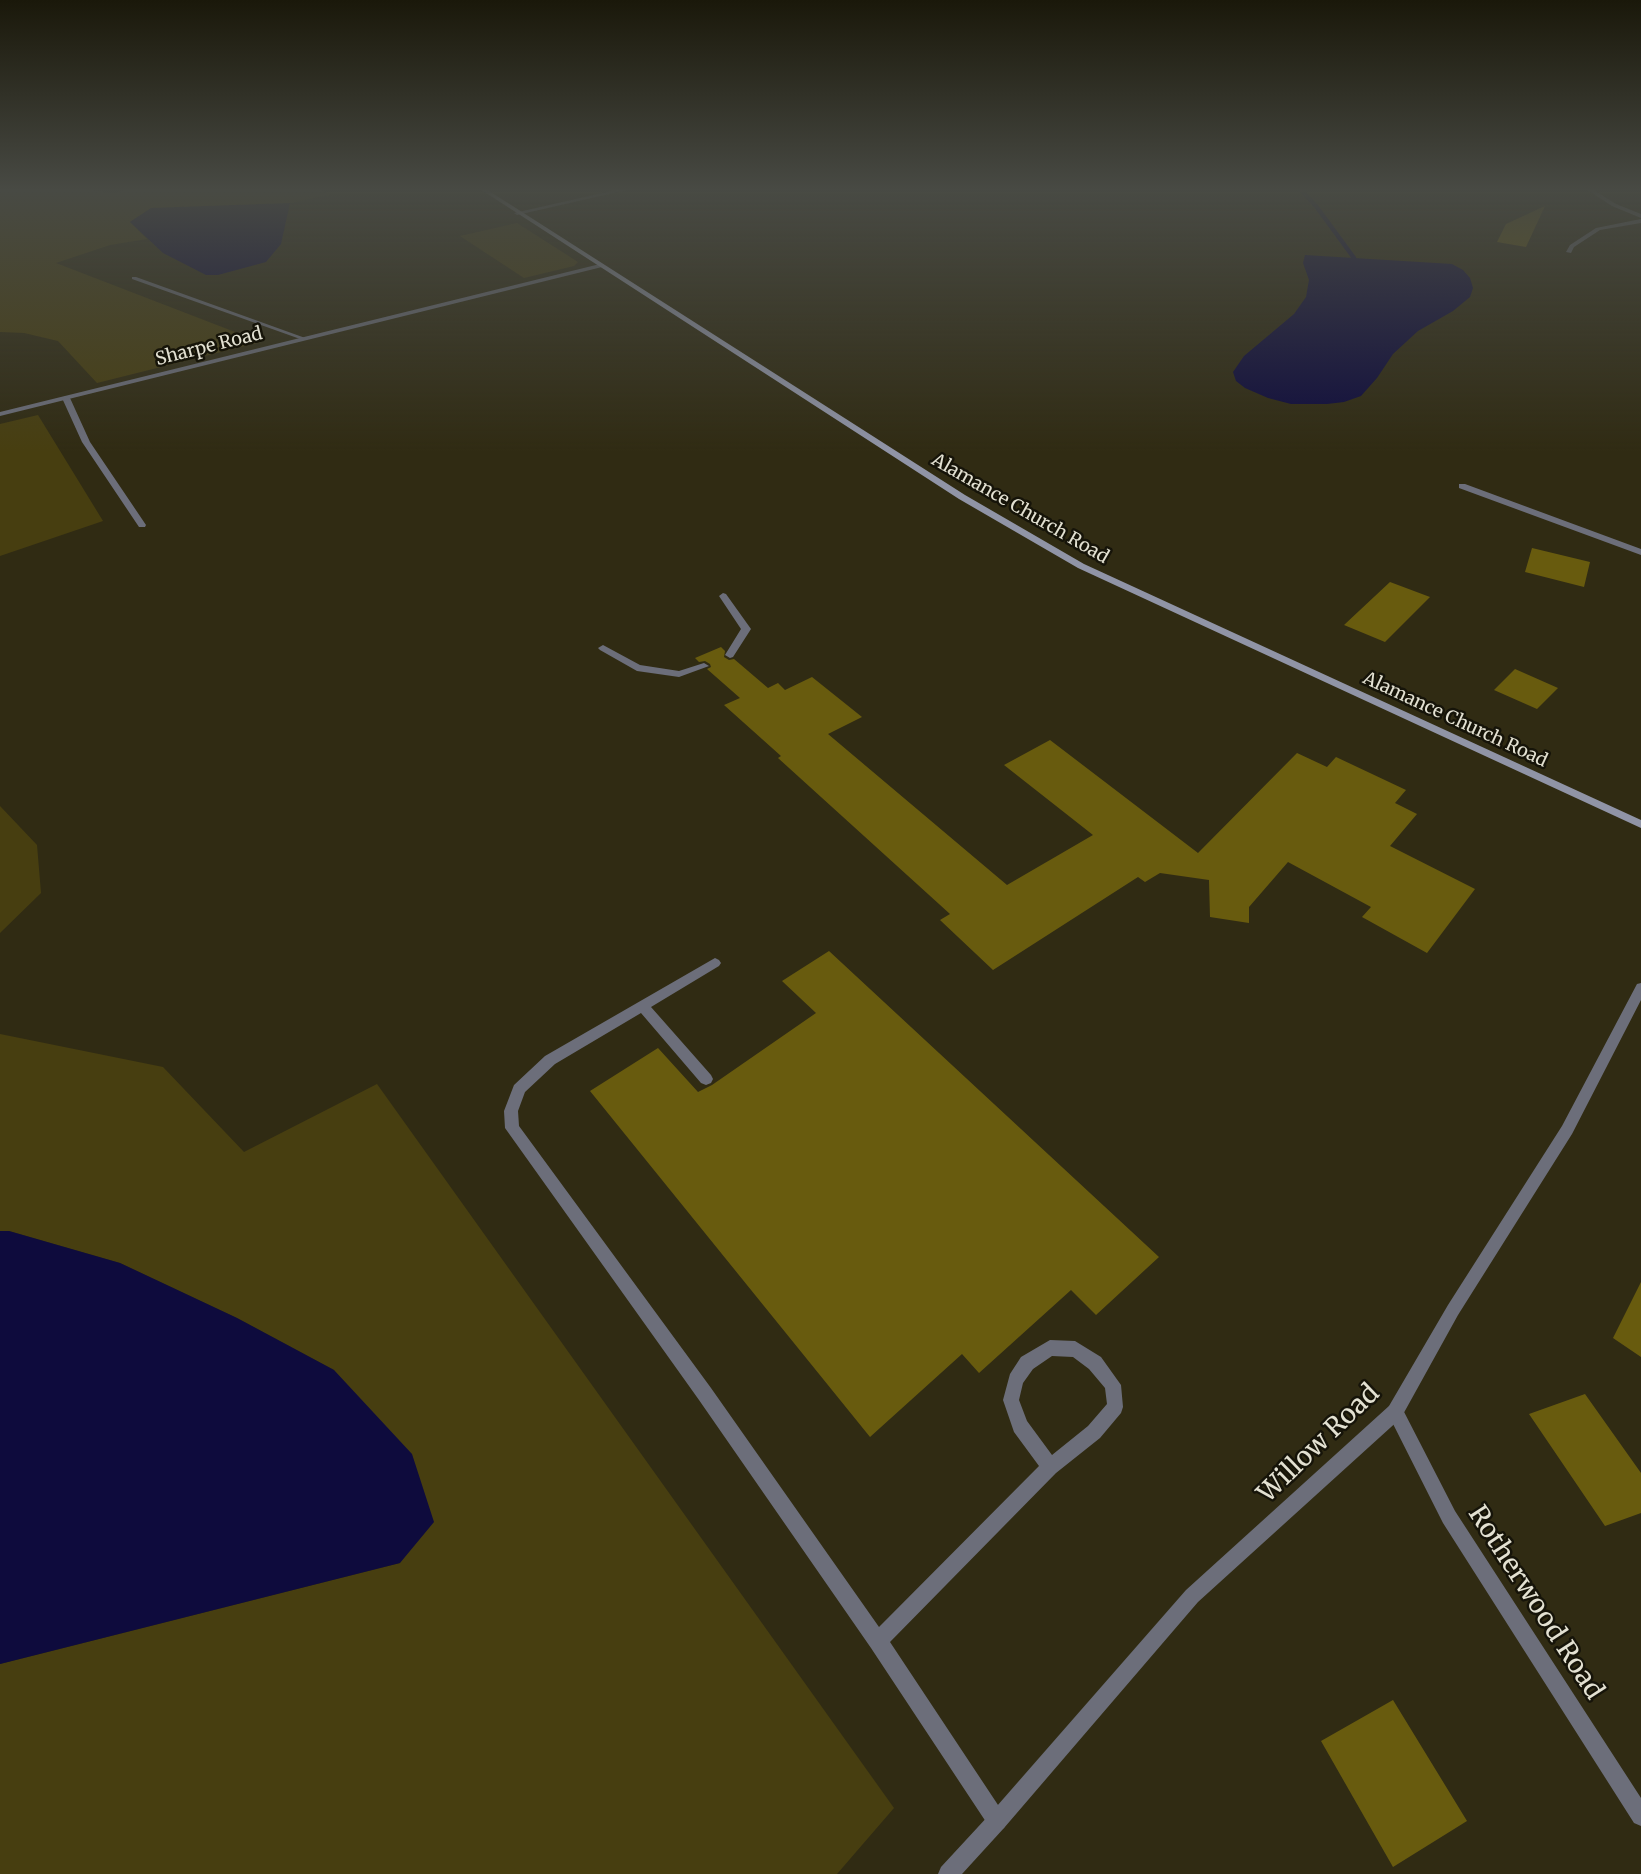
<!DOCTYPE html>
<style>
body{margin:0}
canvas{display:block;background:#302b13}
</style>
<canvas width="1641" height="1874"></canvas>
<script>
const c = document.querySelector('canvas').getContext('2d');
c.lineJoin = 'round';
function fill(path, color) {
  c.fillStyle = color;
  c.fill(path, 'evenodd');
}
function toPath(rows) {
  const path = new Path2D();
  for (const r of rows) {
    path.moveTo(r[0], r[1]);
    for (let i = 2; i < r.length; i += 2) path.lineTo(r[i], r[i + 1]);
  }
  return path;
}
function trace(path, color, width, dash) {
  c.strokeStyle = color;
  c.lineWidth = width;
  c.lineCap = dash ? 'butt' : 'round';
  c.setLineDash(dash || []);
  c.stroke(path);
}
function write(font, color, halo, rows, align = 'center') {
  c.font = font + ' Merriweather,serif';
  c.lineWidth = 5;
  c.setLineDash([]);
  c.textBaseline = 'middle';
  c.strokeStyle = halo;
  c.fillStyle = color;
  for (const [text, x, y, turn = 0] of rows) {
    c.save();
    c.translate(x, y);
    c.rotate((+turn || 0) * Math.PI / 180);
    c.textAlign = isNaN(turn) ? turn : align;
    if (halo) c.strokeText(text, 0, 0);
    c.fillText(text, 0, 0);
    c.restore();
  }
}
fill(toPath([
 [0,189,82,189,113,193,133,189,320,189,329,195,290,203,151,208,130,222,147,239,110,245,56,263,261,342,97,383,58,341,24,333,0,332],
 [517,223,578,262,574,266,524,278,460,236],
 [38,415,103,521,0,556,0,424],
 [0,806,37,845,41,893,0,933],
 [0,1034,163,1067,244,1152,377,1084,894,1808,837,1874,0,1874,0,1664,400,1563,334,1370,237,1318,120,1263,9,1231,0,1231]
]), '#473e10');
fill(toPath([
 [290,203,281,244,266,262,218,275,206,275,163,253,130,222,151,208],
 [1305,255,1452,264,1463,270,1470,278,1473,288,1470,297,1453,311,1418,331,1393,354,1377,378,1361,396,1344,402,1327,404,1291,404,1268,398,1245,388,1236,381,1233,372,1244,356,1294,314,1306,297,1309,280,1303,263],
 [0,1231,9,1231,120,1263,237,1318,334,1370,412,1454,434,1522,400,1563,0,1664]
]), '#0e0b3d');
trace(toPath([
 [1300,189,1316,206,1354,258,1348,267]
]), '#0e0b3d', 4.5);
fill(toPath([
 [1545,206,1526,247,1497,242,1506,224],
 [1532,548,1590,562,1584,587,1525,572],
 [1390,582,1430,597,1385,642,1344,625],
 [721,647,725,651,724,657,729,660,734,659,768,688,778,683,785,690,812,677,862,717,828,734,1007,885,1093,835,1004,765,1050,740,1198,853,1297,753,1327,767,1336,757,1406,790,1395,803,1417,814,1390,846,1475,889,1427,953,1362,917,1371,907,1288,862,1249,907,1249,923,1210,917,1209,880,1160,873,1145,882,1138,877,993,970,940,920,950,914,778,758,781,756,724,705,740,698,707,669,711,667,710,664,705,661,699,662,695,658],
 [1515,669,1558,688,1537,709,1494,690],
 [829,951,1159,1257,1096,1315,1071,1290,979,1373,962,1354,870,1437,590,1091,658,1048,698,1092,712,1085,816,1013,782,981],
 [1641,1282,1641,1357,1613,1338],
 [1585,1394,1641,1473,1641,1513,1605,1526,1529,1414],
 [1393,1700,1467,1821,1393,1867,1321,1741]
]), '#685b0e');
fill(toPath([
 [132,277,136,277,308,339,303,340,132,279,132,277],
 [66,396,70,398,90,442,146,525,145,527,139,527,82,442,62,398,66,396],
 [723,593,726,594,751,629,733,657,730,658,725,655,741,629,719,596,723,593],
 [603,645,640,665,679,671,704,663,709,666,679,677,637,671,600,650,598,648,603,645],
 [715,958,719,960,721,963,719,966,651,1007,711,1075,713,1079,711,1083,706,1085,701,1083,641,1013,555,1064,525,1092,518,1111,519,1126,711,1388,879,1627,1039,1466,1014,1432,1003,1400,1010,1374,1021,1357,1050,1340,1075,1341,1101,1357,1121,1385,1123,1407,1121,1413,1100,1438,1056,1473,890,1642,1004,1814,1007,1821,1004,1828,997,1831,990,1828,871,1648,699,1400,505,1128,504,1111,514,1085,545,1056,715,958],
 [1052,1356,1073,1357,1089,1369,1105,1388,1107,1404,1088,1426,1052,1455,1027,1421,1019,1400,1023,1383,1033,1369,1052,1356]
]), '#6c6e7a');
fill(toPath([
 [620,189,631,189,517,215,514,213,620,189],
 [1586,189,1592,189,1616,204,1641,214,1641,218,1612,206,1586,189],
 [1641,219,1641,223,1600,230,1574,247,1571,253,1566,252,1570,245,1596,228,1641,219],
 [1459,484,1465,484,1641,549,1641,555,1459,488,1459,484],
 [1395,1404,1401,1406,1455,1511,1641,1798,1641,1826,1634,1823,1443,1523,1387,1412,1389,1406,1395,1404]
]), '#6c6e7a');
fill(toPath([
 [600,264,602,267,0,416,0,412,600,264],
 [1641,983,1641,1000,1572,1134,1458,1315,1401,1418,1198,1602,1004,1828,962,1874,938,1874,941,1867,990,1814,1186,1590,1389,1406,1448,1305,1562,1126,1637,984,1641,983]
]), '#6c6e7a');
fill(toPath([
 [480,189,486,189,965,495,1084,564,1641,820,1641,828,1078,568,959,499,480,189]
]), '#9094a6');
const sky = c.createLinearGradient(0, 0, 0, 452);
sky.addColorStop(0, '#1a180a');
sky.addColorStop(0.42, '#484a44');
sky.addColorStop(1, '#484a4400');
c.fillStyle = sky;
c.fillRect(0, 0, 1641, 452);
write('18px', '#e3e1d2', '#161409', [
 ["Sharpe Road",209,347,-14],
 ["Alamance Church Road",1020,509,30],
 ["Alamance Church Road",1455,720,25]
]);
write('26px', '#e3e1d2', '#161409', [
 ["Willow Road",1319,1444,-44],
 ["Rotherwood Road",1535,1603,57]
]);
</script>
